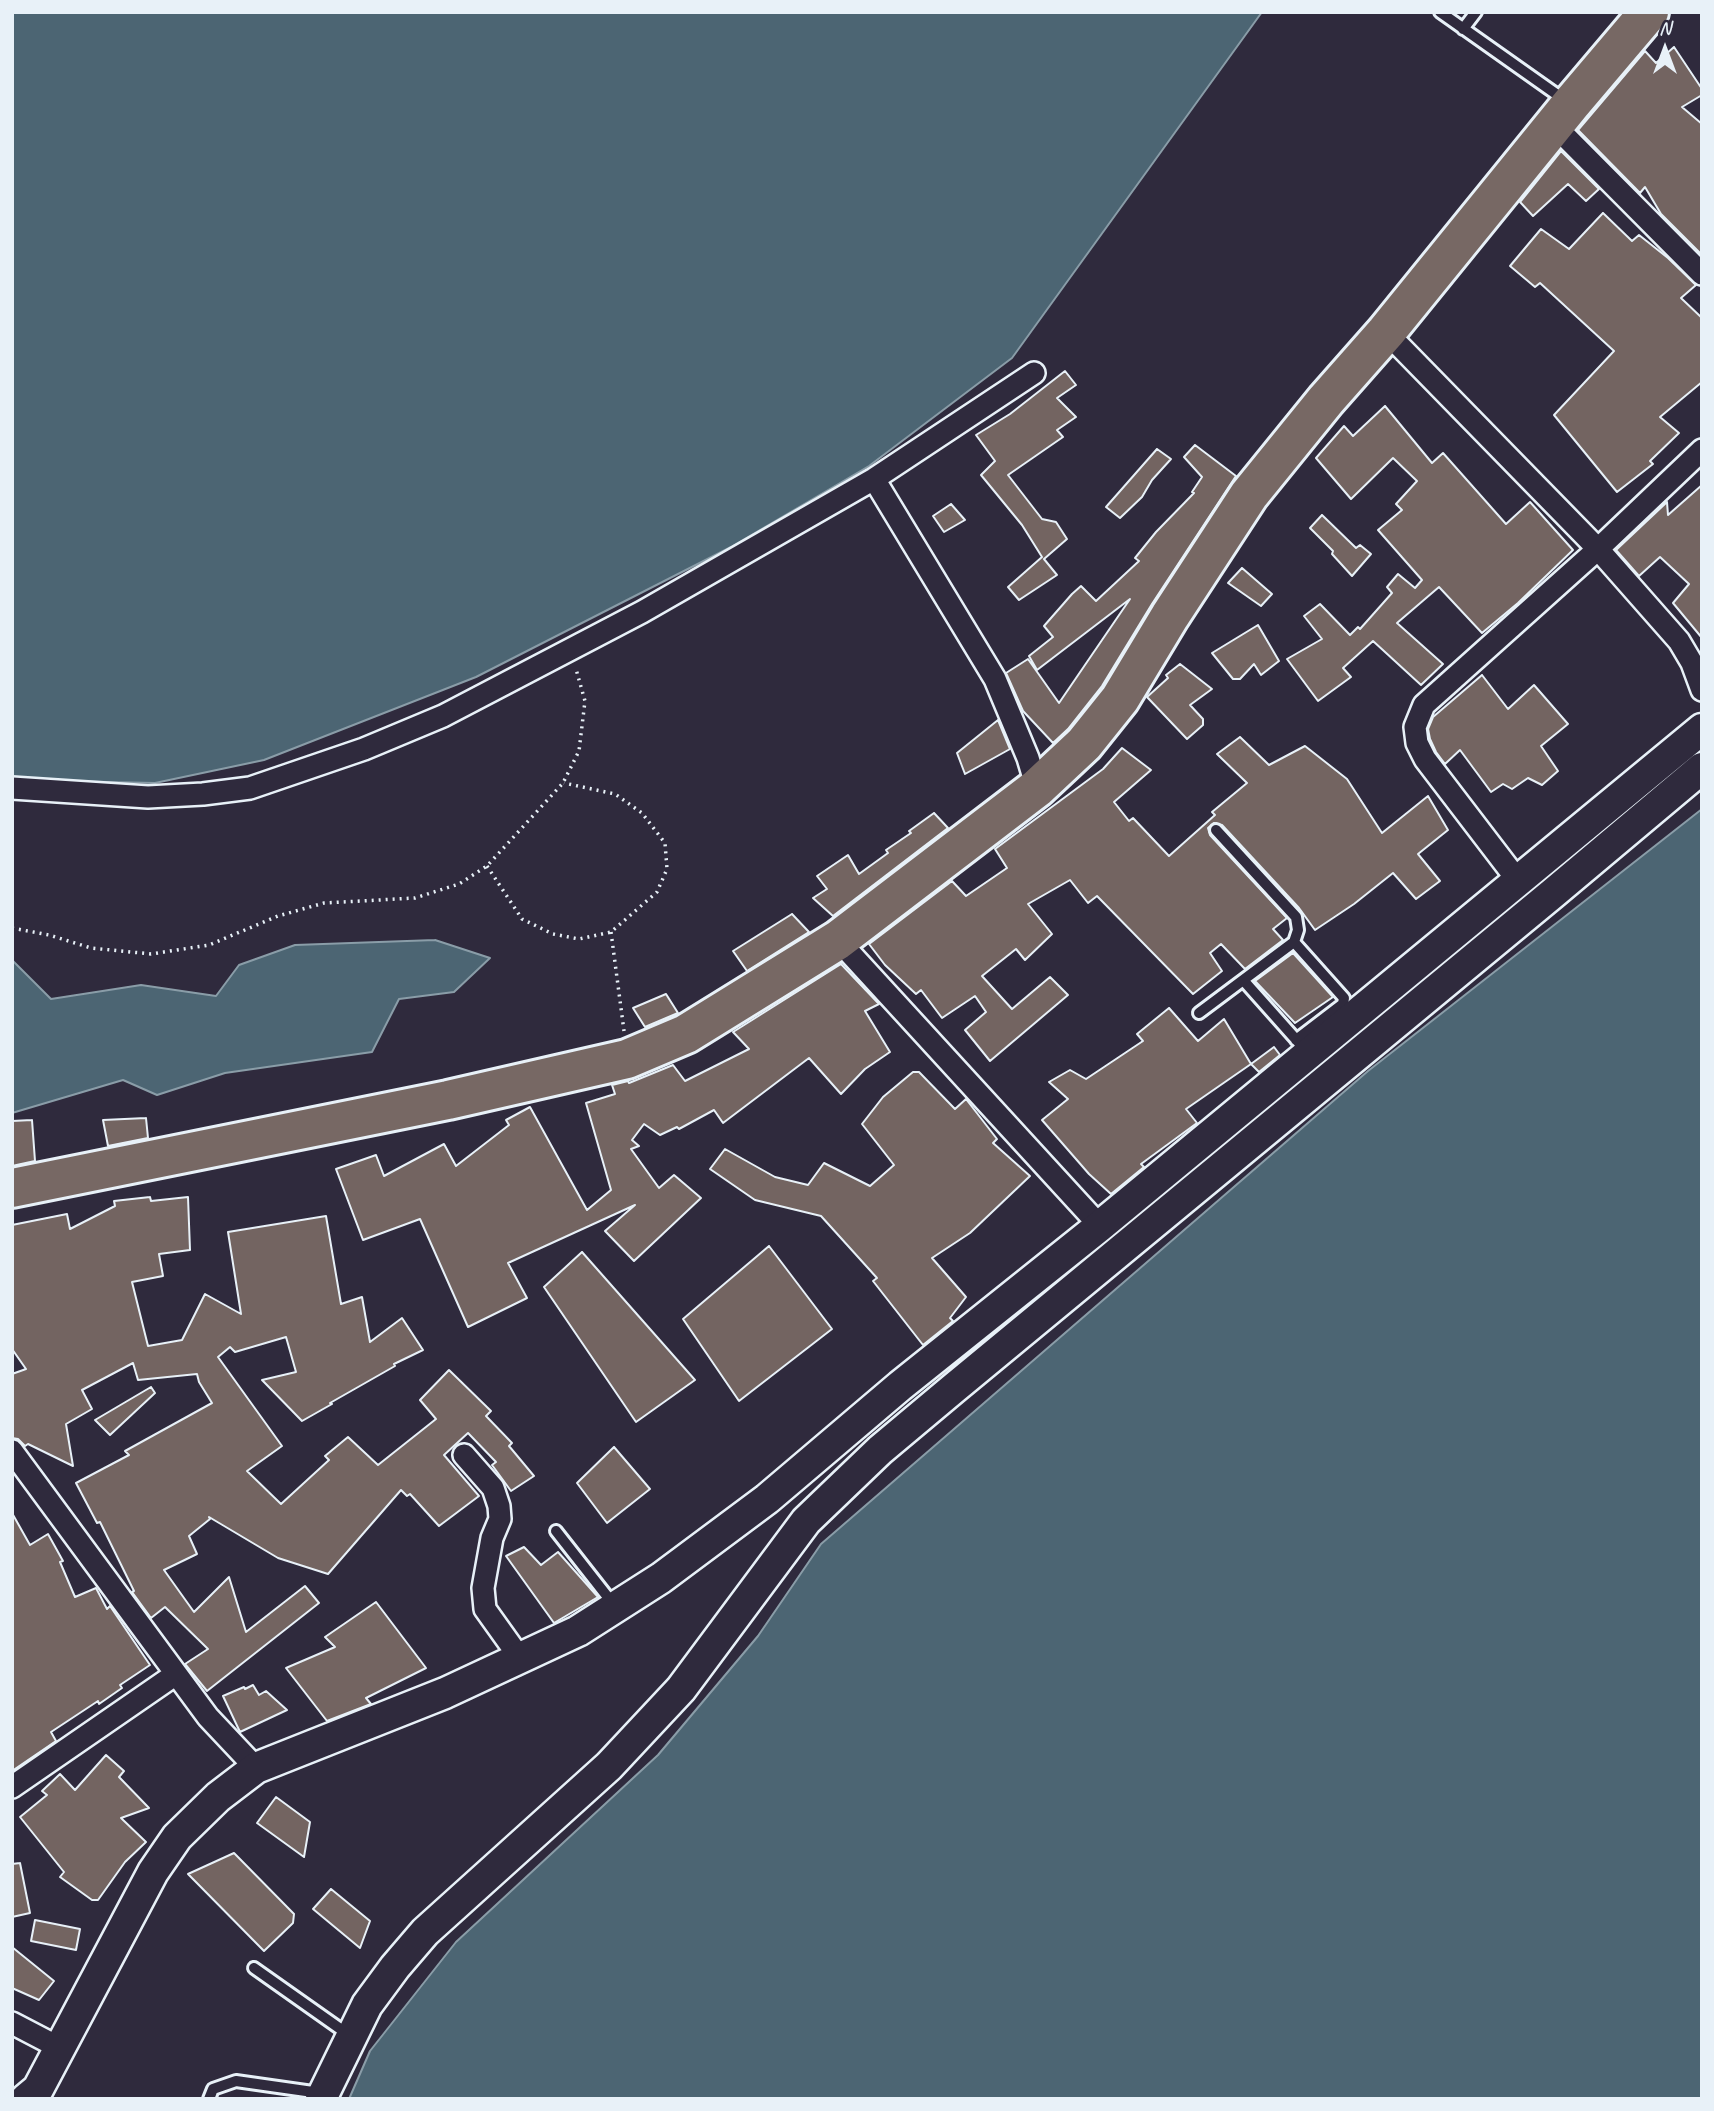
<!DOCTYPE html>
<style>
body{margin:0}
#map{position:relative;width:1714px;height:2111px;overflow:hidden;background:#2f2a3d;font-family:Caveat,sans-serif}
canvas{display:block}
.frame{position:absolute;inset:0;border:14px solid #e8f1f8;pointer-events:none}
.north{position:absolute;left:1630px;top:14px;width:70px;height:70px;-webkit-text-stroke:5px #2f2a3d;paint-order:stroke;rotate:0deg;font-size:19px;font-weight:700;line-height:28px;text-align:center;color:#e8f1f8}
.north::after{content:'';display:block;margin:auto;width:24px;height:32px;background:#e8f1f8;clip-path:polygon(50% 0,100% 100%,50% 72%,0 100%)}
</style>
<div id="map">
<canvas width="1714" height="2111"></canvas>
<div class="frame"></div>
<div class="north">N</div>
</div>
<script>
const c = document.querySelector('canvas').getContext('2d');
c.lineJoin = 'round';
function fill(path, color) {
  c.fillStyle = color;
  c.fill(path, 'evenodd');
}
function toPath(rows) {
  const path = new Path2D();
  for (const r of rows) {
    path.moveTo(r[0], r[1]);
    for (let i = 2; i < r.length; i += 2) path.lineTo(r[i], r[i + 1]);
  }
  return path;
}
function trace(path, color, width, dash) {
  c.strokeStyle = color;
  c.lineWidth = width;
  c.lineCap = dash ? 'butt' : 'round';
  c.setLineDash(dash || []);
  c.stroke(path);
}
const water = toPath([
 [12,12,1262,12,1012,358,869,466,731,547,476,677,264,760,155,783,12,780,12,12],
 [1702,809,1702,2099,349,2099,370,2051,456,1942,658,1755,758,1636,821,1544,1368,1071,1702,809],
 [435,940,490,958,454,992,399,999,372,1052,225,1073,157,1095,123,1080,12,1113,12,960,51,999,141,985,216,996,239,965,295,945,435,940]
]);
fill(water, '#4c6573');
trace(water, '#8a9da8', 2);
const building = toPath([
 [1674,47,1702,89,1702,95,1682,107,1702,124,1702,255,1661,214,1645,187,1640,193,1578,130,1645,51,1656,63,1674,47],
 [1561,151,1599,189,1586,201,1568,184,1533,216,1520,202,1561,151],
 [1603,213,1632,241,1639,235,1668,258,1696,285,1681,298,1702,318,1702,382,1660,417,1679,433,1650,461,1653,464,1617,492,1554,415,1614,351,1540,283,1535,287,1510,266,1541,229,1569,249,1603,213],
 [1065,371,1076,385,1057,398,1076,417,1057,430,1063,437,1008,475,1042,519,1056,522,1067,539,1044,559,1057,575,1019,600,1008,587,1042,557,1022,525,981,475,995,461,976,435,1010,414,1065,371],
 [1385,406,1432,463,1443,453,1506,524,1530,502,1573,550,1518,603,1482,633,1439,587,1397,623,1443,664,1421,685,1373,641,1343,668,1351,677,1318,701,1287,659,1322,639,1304,616,1320,604,1350,635,1358,627,1360,629,1392,593,1387,587,1398,574,1415,588,1422,580,1378,530,1402,510,1396,504,1417,481,1393,458,1351,499,1316,458,1344,426,1353,436,1385,406],
 [1195,445,1236,476,1152,604,1102,686,1068,729,1053,743,1023,711,1006,673,1028,659,1059,703,1130,599,1037,670,1029,656,1053,637,1044,626,1072,594,1081,586,1096,601,1139,561,1135,558,1156,532,1194,493,1192,492,1202,477,1184,457,1195,445],
 [1157,449,1171,459,1152,480,1142,497,1120,518,1106,507,1157,449],
 [1702,485,1702,638,1673,603,1689,584,1660,557,1639,576,1616,550,1667,502,1668,515,1702,485],
 [951,504,965,520,944,532,933,516,951,504],
 [1322,515,1356,548,1360,545,1371,554,1352,576,1332,554,1333,551,1310,528,1322,515],
 [1242,568,1272,594,1261,606,1228,583,1242,568],
 [1258,625,1279,661,1261,675,1254,664,1240,679,1233,679,1212,653,1258,625],
 [1180,664,1212,689,1190,705,1203,719,1203,725,1187,739,1147,697,1168,678,1166,675,1180,664],
 [1482,675,1508,709,1534,685,1568,724,1541,746,1558,771,1542,785,1528,778,1512,789,1503,784,1491,792,1460,750,1445,764,1436,752,1430,739,1428,729,1433,717,1482,675],
 [998,720,1010,749,965,774,957,753,998,720],
 [1240,737,1269,765,1305,746,1347,779,1382,833,1428,796,1448,830,1418,854,1440,881,1416,899,1393,873,1354,904,1315,930,1299,908,1222,825,1214,823,1208,828,1210,835,1287,918,1273,929,1283,940,1245,969,1221,944,1210,953,1222,971,1193,994,1097,896,1088,903,1070,880,1028,904,1052,934,1025,960,1016,949,982,976,1012,1009,1050,977,1068,995,990,1061,965,1030,986,1012,975,996,942,1018,921,990,916,994,885,965,869,944,952,881,966,896,1007,868,995,849,1103,769,1122,748,1151,770,1114,802,1129,821,1133,818,1169,856,1215,815,1212,812,1247,783,1217,754,1240,737],
 [934,813,948,828,833,916,813,898,827,889,817,876,848,855,859,874,888,853,886,850,911,833,909,831,934,813],
 [792,914,809,932,747,971,733,951,792,914],
 [1293,953,1333,997,1295,1023,1255,981,1293,953],
 [841,964,879,1004,865,1011,890,1052,865,1069,841,1094,809,1058,723,1123,714,1110,679,1129,677,1127,660,1135,644,1124,632,1140,639,1146,631,1149,659,1188,674,1175,701,1198,634,1261,605,1231,635,1205,508,1263,527,1298,468,1327,420,1219,363,1240,336,1169,376,1155,384,1176,444,1144,456,1166,509,1125,506,1120,530,1107,587,1210,611,1190,586,1103,615,1094,612,1085,628,1081,629,1083,673,1065,685,1081,749,1049,733,1032,841,964],
 [666,994,678,1013,645,1027,633,1008,666,994],
 [1169,1008,1198,1041,1224,1019,1251,1064,1186,1109,1197,1123,1141,1164,1144,1167,1111,1194,1089,1174,1042,1120,1068,1099,1049,1082,1070,1070,1086,1079,1143,1041,1137,1034,1169,1008],
 [1274,1047,1280,1055,1259,1072,1251,1064,1274,1047],
 [913,1072,919,1072,955,1109,966,1099,997,1139,993,1143,1030,1176,970,1233,932,1258,966,1297,950,1318,953,1321,923,1345,873,1281,877,1278,821,1216,755,1200,710,1169,725,1149,775,1177,808,1185,824,1163,870,1186,894,1165,862,1124,883,1097,913,1072],
 [146,1118,148,1138,108,1146,103,1120,146,1118],
 [32,1120,35,1161,12,1166,12,1121,32,1120],
 [150,1197,151,1201,188,1197,190,1250,159,1254,163,1276,132,1282,148,1346,182,1340,205,1294,241,1314,228,1232,326,1216,341,1304,362,1297,370,1342,402,1318,423,1350,394,1364,395,1366,330,1403,332,1404,302,1421,262,1380,296,1372,286,1337,235,1352,230,1347,218,1357,282,1446,247,1471,281,1504,329,1460,325,1456,348,1437,378,1465,436,1419,420,1400,449,1370,491,1411,486,1416,512,1443,509,1446,534,1476,511,1491,492,1465,496,1462,468,1433,444,1455,479,1496,439,1526,410,1494,407,1496,401,1490,328,1574,278,1558,209,1517,210,1519,189,1536,197,1554,164,1570,194,1612,229,1577,246,1632,305,1586,319,1603,207,1691,185,1664,208,1649,165,1607,151,1618,132,1592,134,1591,100,1522,97,1523,76,1483,129,1455,125,1451,212,1403,199,1382,197,1374,138,1380,133,1363,82,1390,92,1409,66,1424,73,1466,28,1444,25,1446,18,1439,12,1438,12,1374,26,1369,12,1349,12,1225,67,1214,70,1229,115,1206,114,1201,150,1197],
 [769,1246,832,1329,739,1401,683,1319,769,1246],
 [582,1252,695,1380,636,1422,544,1287,582,1252],
 [151,1387,155,1393,110,1435,95,1420,151,1387],
 [614,1447,650,1489,607,1523,577,1483,614,1447],
 [12,1513,30,1545,48,1534,63,1561,60,1562,75,1597,96,1588,107,1609,110,1606,150,1665,120,1685,122,1688,99,1704,98,1701,51,1732,56,1741,12,1771,12,1513],
 [524,1547,541,1565,558,1552,598,1597,554,1623,506,1556,524,1547],
 [376,1602,426,1668,366,1698,371,1704,327,1721,286,1668,335,1647,325,1637,376,1602],
 [253,1685,259,1695,266,1691,287,1710,240,1732,223,1696,244,1687,245,1689,253,1685],
 [106,1755,124,1771,119,1777,149,1808,121,1818,146,1842,125,1862,98,1900,92,1900,60,1877,64,1872,20,1817,47,1795,42,1791,60,1774,75,1790,106,1755],
 [276,1797,310,1822,304,1857,257,1823,276,1797],
 [234,1853,294,1914,293,1923,264,1951,188,1874,234,1853],
 [20,1863,30,1913,12,1917,12,1864,20,1863],
 [331,1889,370,1921,360,1948,313,1909,331,1889],
 [35,1920,80,1929,76,1950,31,1941,35,1920],
 [12,1947,54,1981,39,2000,12,1988,12,1947]
]);
fill(building, '#736461');
trace(building, '#e8f1f8', 2);
const lane = toPath([
 [1440,12,1566,101],
 [1463,29,1476,12],
 [1294,942,1344,998,1343,1004,1296,1040],
 [1244,981,1300,1044],
 [1199,1013,1294,942,1298,930,1296,917,1216,830],
 [556,1531,614,1605],
 [254,1968,349,2035],
 [209,2099,213,2089,236,2081,320,2093]
]);
const street = toPath([
 [1554,125,1702,274],
 [1386,332,1598,549,1679,641,1692,663,1702,690],
 [874,479,995,679,1028,758,1037,788],
 [12,788,148,797,203,794,250,788,364,749,443,716,642,612,874,479,1034,373],
 [1519,882,1425,759,1417,743,1415,727,1424,705,1598,549,1702,450],
 [838,940,1100,1226],
 [12,1451,208,1717,256,1768],
 [464,1455,493,1488,499,1506,500,1519,492,1538,483,1588,485,1609,520,1658],
 [12,1787,176,1674],
 [12,2023,60,2048]
]);
const secondary = toPath([
 [26,2099,38,2089,153,1872,177,1837,218,1797,256,1768,445,1693,578,1631,661,1578,767,1499,900,1386,1100,1226,1702,729],
 [321,2099,367,2005,395,1967,425,1932,609,1766,681,1689,806,1521,880,1450,954,1388,1552,894,1702,768]
]);
const highway = toPath([
 [12,1188,448,1100,627,1059,686,1034,838,940,1037,788,1084,744,1120,699,1170,616,1249,495,1326,400,1386,332,1571,104,1649,12]
]);
trace(lane, '#e8f1f8', 16);
trace(street, '#e8f1f8', 26);
trace(secondary, '#e8f1f8', 35);
trace(highway, '#e8f1f8', 44);
trace(toPath([
 [487,866,522,919,553,934,579,939,611,932,657,892,667,869,665,843,642,813,615,794,564,783],
 [12,928,49,935,91,948,151,954,209,945,278,916,324,903,415,898,459,884,487,866,563,783,579,751,585,701,576,669],
 [611,932,624,1031]
]), '#e8f1f8', 3.5, [2, 5]);
trace(lane, '#2f2a3d', 10);
trace(street, '#2f2a3d', 21);
trace(secondary, '#2f2a3d', 30);
trace(highway, '#776864', 38);
</script>
